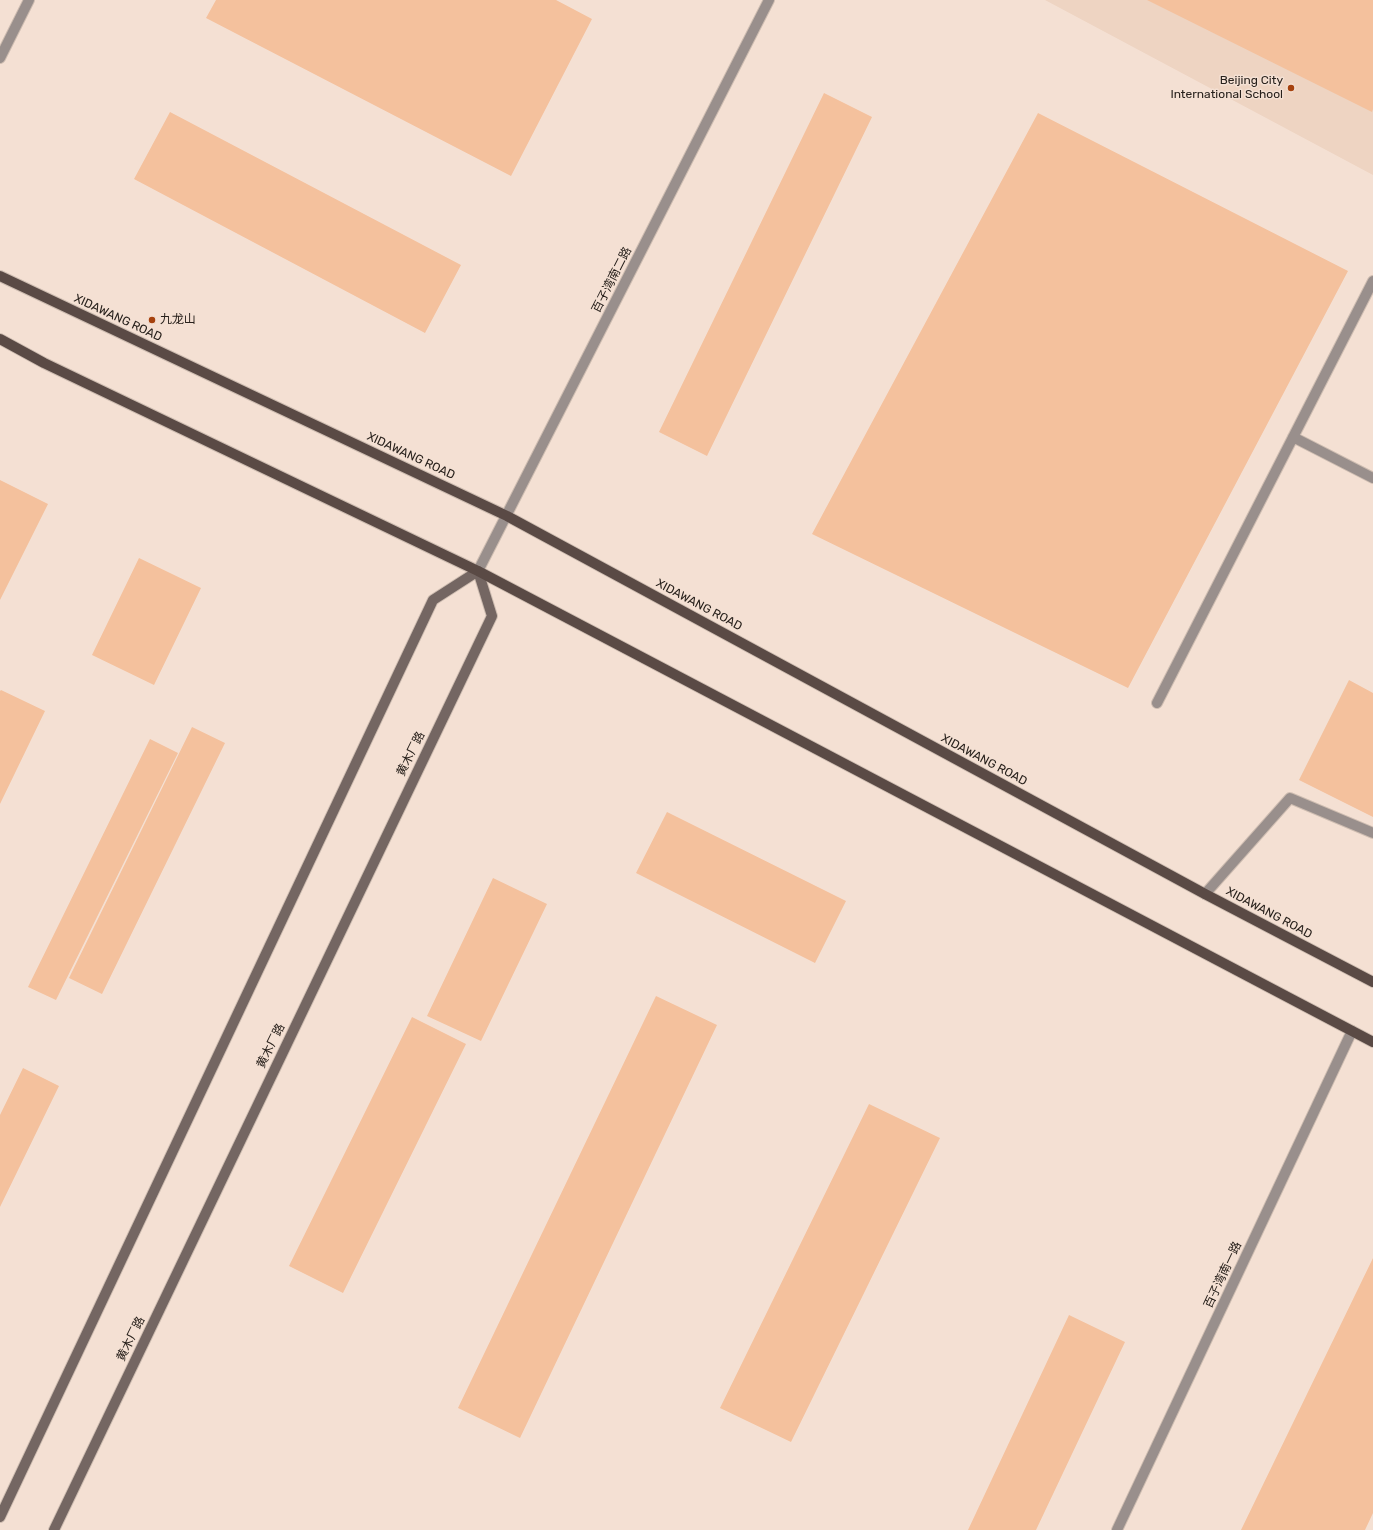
<!DOCTYPE html>
<meta charset="utf-8">
<style>
body{margin:0}
canvas{display:block;background:#f4e0d3}
</style>
<canvas width="1373" height="1530"></canvas>
<script>
const c = document.querySelector('canvas').getContext('2d');
c.lineJoin = 'round';
function fill(path, color) {
  c.fillStyle = color;
  c.fill(path, 'evenodd');
}
function toPath(rows) {
  const path = new Path2D();
  for (const r of rows) {
    path.moveTo(r[0], r[1]);
    for (let i = 2; i < r.length; i += 2) path.lineTo(r[i], r[i + 1]);
  }
  return path;
}
function trace(path, color, width, dash) {
  c.strokeStyle = color;
  c.lineWidth = width;
  c.lineCap = dash ? 'butt' : 'round';
  c.setLineDash(dash || []);
  c.stroke(path);
}
function write(font, color, halo, rows, align = 'center') {
  c.font = font + ' Rubik,"Noto Sans SC",sans-serif';
  c.lineWidth = 3;
  c.setLineDash([]);
  c.textBaseline = 'middle';
  c.strokeStyle = halo;
  c.fillStyle = color;
  for (const [text, x, y, turn = 0] of rows) {
    c.save();
    c.translate(x, y);
    c.rotate((+turn || 0) * Math.PI / 180);
    c.textAlign = isNaN(turn) ? turn : align;
    if (halo) c.strokeText(text, 0, 0);
    c.fillText(text, 0, 0);
    c.restore();
  }
}
fill(toPath([
 [1045,0,1373,0,1373,175]
]), '#eed4c2');
fill(toPath([
 [216,0,556,0,592,19,511,176,206,18],
 [1147,0,1373,0,1373,109,1372,112],
 [824,93,872,117,707,456,659,432],
 [170,112,461,265,425,333,134,179],
 [1038,113,1348,271,1128,688,812,534],
 [0,480,48,504,0,600],
 [139,558,201,588,154,685,92,655],
 [1349,680,1373,693,1373,817,1299,780],
 [1,690,45,711,0,804,0,691],
 [192,727,225,743,102,994,69,978],
 [150,739,178,753,56,1000,28,987],
 [667,812,846,901,815,963,636,873],
 [493,878,547,904,481,1041,427,1016],
 [656,996,717,1025,520,1438,458,1408],
 [412,1017,466,1044,343,1293,289,1266],
 [23,1068,59,1086,0,1207,0,1115],
 [869,1104,940,1138,791,1442,720,1408],
 [1373,1258,1373,1513,1365,1530,1241,1530],
 [1069,1315,1125,1342,1036,1530,968,1530]
]), '#f4c19d');
const service = toPath([
 [1205,894,1290,798,1373,833]
]);
const minor = toPath([
 [0,58,29,0],
 [1293,437,1373,478],
 [1157,703,1373,281],
 [1117,1530,1352,1031]
]);
const tertiary = toPath([
 [478,571,769,0]
]);
const secondary = toPath([
 [0,1517,433,600,478,571,492,616,54,1530]
]);
const primary = toPath([
 [0,276,507,516,1205,894,1373,982],
 [0,339,44,363,478,571,1373,1042]
]);
trace(service, '#cfbeb2', 12);
trace(minor, '#cfbeb2', 12);
trace(tertiary, '#cfbeb2', 12);
trace(secondary, '#cfbeb2', 12);
trace(primary, '#cfbeb2', 12);
trace(service, '#998f8c', 10);
trace(minor, '#998f8c', 10);
trace(tertiary, '#998f8c', 10);
trace(secondary, '#746662', 10);
trace(primary, '#5a4a45', 10);
for (const [x, y, r, color] of [
 [1291,88,4,"#a6420e"],
 [152,320,4,"#a6420e"]
]) {
  const dot = new Path2D();
  dot.arc(x, y, r, 0, 2 * Math.PI);
  c.fillStyle = color;
  c.fill(dot);
  trace(dot, '#f4e0d3', 1.5);
}
write('12px', '#28211c', '#f4e0d3', [
 ["Beijing City",1283,81],
 ["International School",1283,95],
 ["九龙山",160,320,"left"]
], 'right');
write('12px', '#28211c', '#f4e0d3', [
 ["百子湾南二路",612,280,-63],
 ["XIDAWANG ROAD",118,318,25],
 ["XIDAWANG ROAD",411,456,25],
 ["XIDAWANG ROAD",699,605,28],
 ["黄木厂路",411,754,-64],
 ["XIDAWANG ROAD",984,760,28],
 ["XIDAWANG ROAD",1269,913,28],
 ["黄木厂路",271,1046,-64],
 ["百子湾南一路",1223,1275,-65],
 ["黄木厂路",131,1339,-64]
]);
</script>
